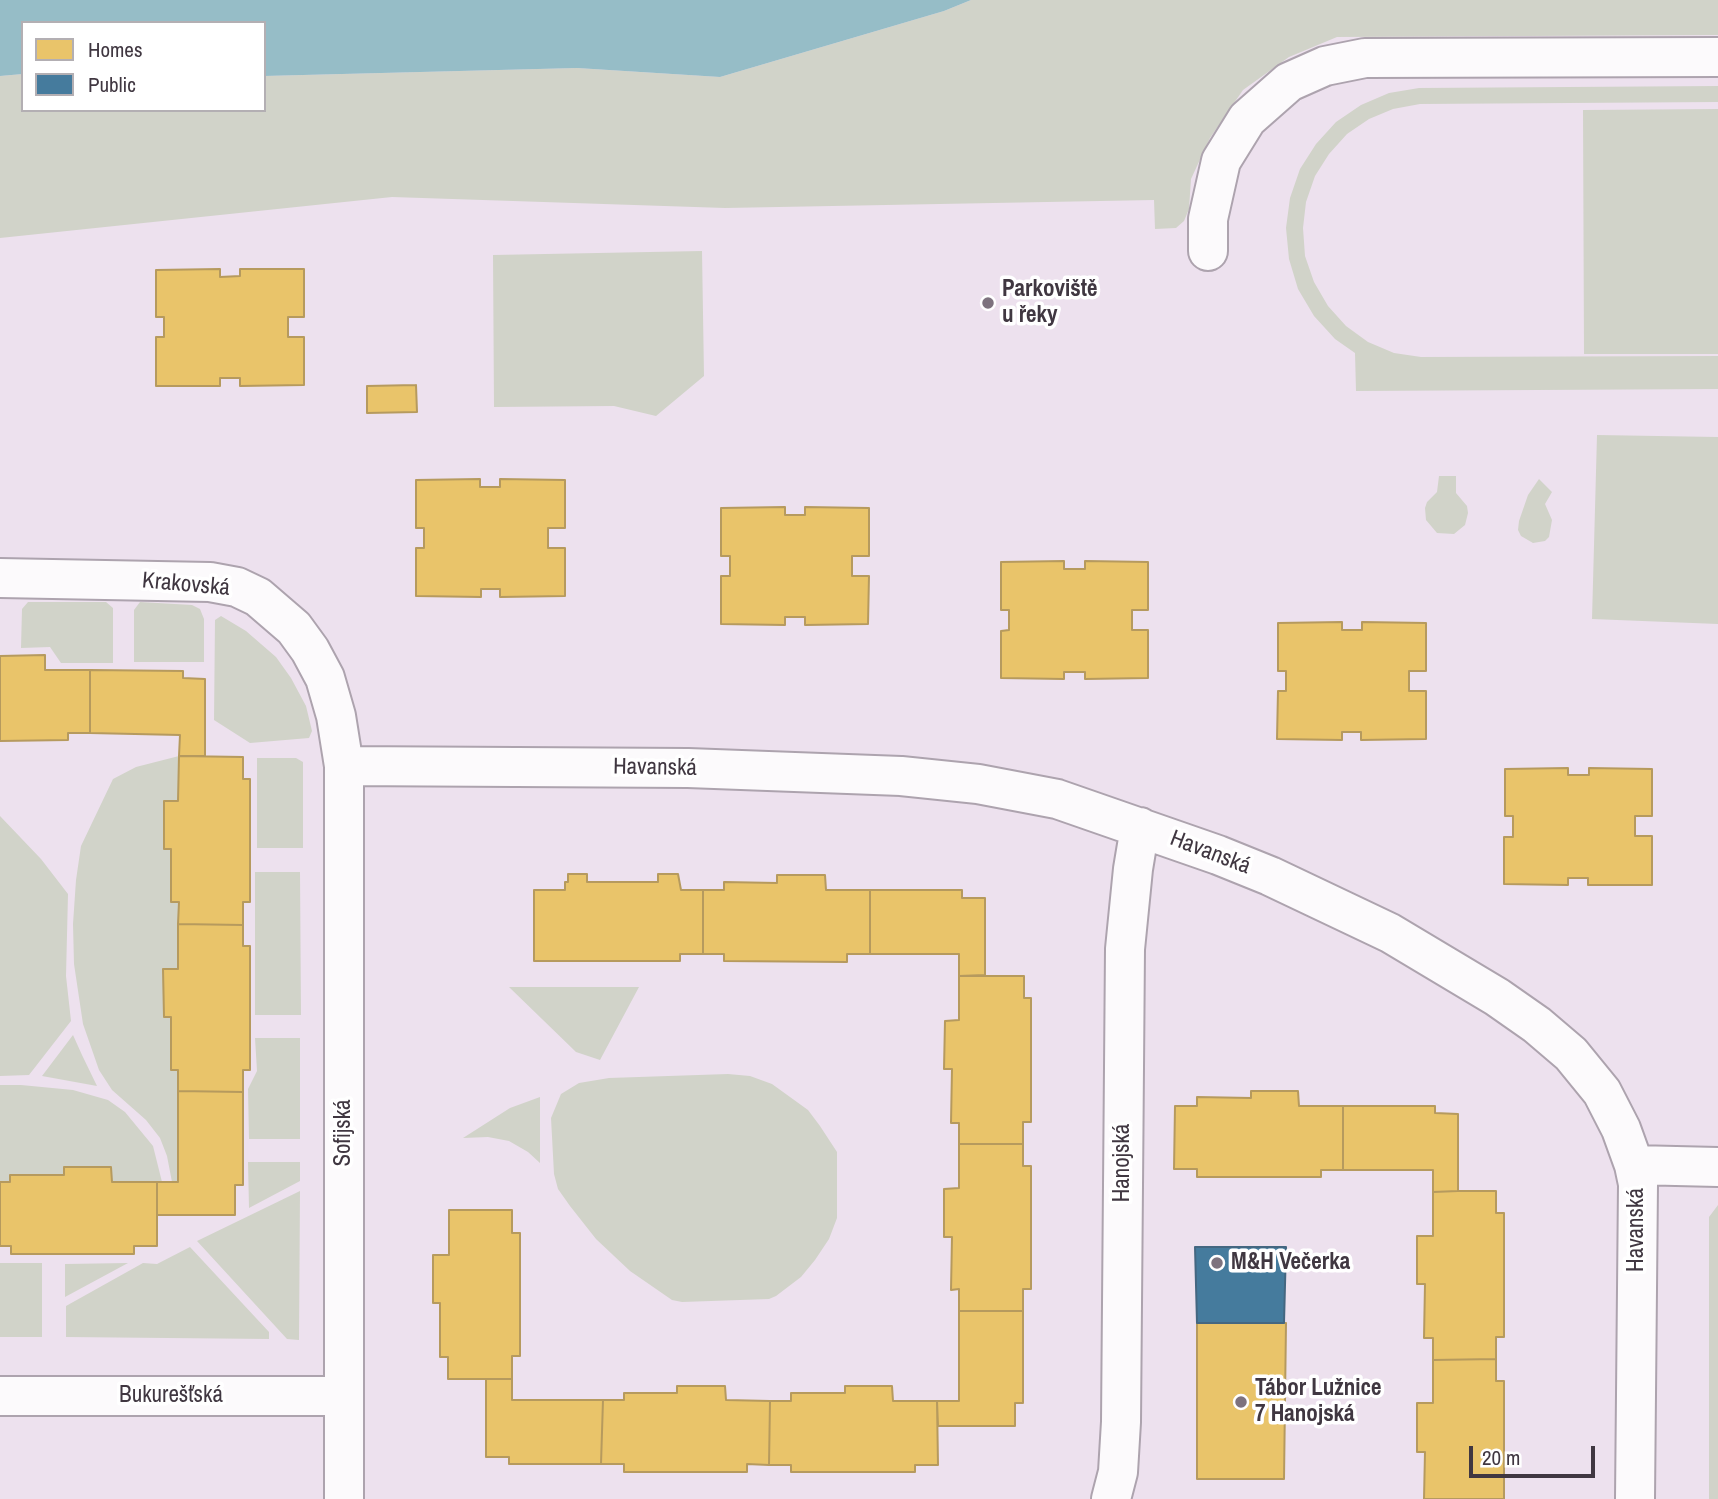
<!DOCTYPE html>
<meta charset="utf-8">
<style>
body{margin:0}
#map{position:relative;width:1718px;height:1499px;overflow:hidden;background:#ede1ee;font-family:"Archivo Narrow",sans-serif}
canvas{display:block}
.legend{position:absolute;left:21px;top:21px;width:245px;height:91px;box-sizing:border-box;background:#fff;border:2px solid #b3afb3;margin:0;padding:9px 12px;list-style:none;font-size:21px;color:#403741}
.legend li{display:flex;align-items:center;gap:14px;height:35px}
.legend b{width:35px;border:2px solid #b3afb3}
.scale{position:absolute;left:1469px;top:1446px;width:126px;height:32px;box-sizing:border-box;border:4px solid #403741;border-top:0;padding-left:9px;font-size:21px;line-height:24px;white-space:nowrap;color:#403741;-webkit-text-stroke:5px #fff;paint-order:stroke}
</style>
<div id="map">
<canvas width="1718" height="1499"></canvas>
<ul class="legend">
<li><b style="height:19px;background:#e9c46a"></b>Homes</li>
<li><b style="height:19px;background:#457b9d"></b>Public</li>
</ul>
<div class="scale">20 m</div>
</div>
<script>
const c = document.querySelector('canvas').getContext('2d');
c.lineJoin = 'round';
function fill(path, color) {
  c.fillStyle = color;
  c.fill(path, 'evenodd');
}
function toPath(rows) {
  const path = new Path2D();
  for (const r of rows) {
    path.moveTo(r[0], r[1]);
    for (let i = 2; i < r.length; i += 2) path.lineTo(r[i], r[i + 1]);
  }
  return path;
}
function trace(path, color, width, dash) {
  c.strokeStyle = color;
  c.lineWidth = width;
  c.lineCap = dash ? 'butt' : 'round';
  c.setLineDash(dash || []);
  c.stroke(path);
}
function write(font, color, halo, rows, align = 'center') {
  c.font = font + ' "Archivo Narrow",sans-serif';
  c.lineWidth = 7;
  c.setLineDash([]);
  c.textBaseline = 'middle';
  c.strokeStyle = halo;
  c.fillStyle = color;
  for (const [text, x, y, turn = 0] of rows) {
    c.save();
    c.translate(x, y);
    c.rotate((+turn || 0) * Math.PI / 180);
    c.textAlign = isNaN(turn) ? turn : align;
    if (halo) c.strokeText(text, 0, 0);
    c.fillText(text, 0, 0);
    c.restore();
  }
}
fill(toPath([
 [971,0,1718,0,1718,35,1337,37,1289,57,1243,90,1210,138,1191,179,1189,209,1184,221,1176,228,1155,229,1154,200,725,208,392,197,0,238,0,76,23,74,23,110,264,110,264,76,577,68,720,77,944,11],
 [1718,86,1718,102,1420,104,1393,109,1369,119,1347,134,1329,154,1315,176,1306,202,1303,228,1305,256,1314,282,1328,306,1346,326,1368,342,1394,353,1421,357,1718,356,1718,389,1356,391,1355,353,1335,339,1314,316,1298,289,1289,259,1286,228,1290,198,1300,169,1316,144,1336,122,1361,105,1389,93,1419,88],
 [1718,109,1718,354,1584,354,1583,110],
 [702,251,704,376,656,416,614,406,494,407,493,255],
 [1597,435,1718,437,1718,624,1592,619],
 [1439,476,1456,476,1456,493,1467,506,1468,513,1465,525,1454,534,1437,533,1426,520,1425,508,1427,502,1437,492],
 [1539,479,1552,492,1545,504,1552,520,1549,537,1545,541,1533,543,1521,536,1518,530,1519,521,1528,495],
 [28,602,106,602,113,608,113,663,61,663,50,647,21,648,22,609],
 [140,602,192,605,200,609,204,619,204,662,134,662,134,610],
 [221,616,246,631,276,657,291,678,306,706,312,731,309,738,250,743,214,720,215,620],
 [179,756,178,801,164,802,164,849,171,849,171,902,179,902,178,969,163,970,164,1016,171,1017,178,1070,178,1182,172,1182,167,1156,160,1138,146,1120,112,1090,99,1070,83,1024,74,964,73,924,76,880,81,846,113,779,136,767],
 [257,758,296,758,303,762,303,848,257,848],
 [0,816,41,859,68,894,66,976,71,1021,29,1075,0,1076],
 [255,872,300,872,301,1015,255,1015],
 [509,987,639,987,600,1060,576,1052],
 [73,1035,82,1055,97,1086,42,1076],
 [255,1038,300,1038,300,1139,249,1139,248,1089,257,1071],
 [728,1074,750,1076,772,1084,808,1110,820,1126,837,1152,837,1218,829,1239,815,1260,801,1277,776,1296,769,1299,682,1302,672,1300,630,1271,596,1239,570,1206,558,1189,554,1174,551,1118,561,1094,579,1083,609,1078],
 [0,1085,21,1085,73,1090,108,1100,125,1112,153,1146,162,1182,112,1182,111,1167,64,1167,64,1175,11,1175,10,1182,0,1182],
 [540,1097,540,1163,528,1152,509,1141,488,1137,463,1138,510,1108],
 [248,1162,300,1162,300,1181,249,1208],
 [300,1191,299,1340,287,1339,197,1241],
 [1718,1205,1718,1499,1709,1499,1709,1217],
 [190,1247,269,1332,269,1339,66,1337,66,1306,143,1263,157,1264],
 [0,1263,42,1263,42,1337,0,1337],
 [128,1263,65,1297,65,1264]
]), '#d1d3c9');
fill(toPath([
 [0,0,971,0,944,11,720,77,577,68,264,76,264,23,23,23,23,74,0,76]
]), '#96bdc7');
const homes = toPath([
 [220,269,220,277,240,276,240,269,304,269,304,317,288,317,288,337,304,337,304,385,240,386,240,378,220,378,220,386,156,386,156,337,164,337,164,317,156,317,156,270,220,269],
 [416,385,417,412,367,413,367,386,416,385],
 [480,479,480,487,500,487,500,479,565,480,565,528,548,528,548,548,565,548,565,596,500,597,500,589,481,589,481,597,416,596,416,548,424,548,424,528,416,528,416,480,480,479],
 [785,507,785,515,805,515,805,507,869,508,869,556,852,556,852,576,869,576,868,624,805,625,805,617,785,617,785,625,721,624,721,576,730,576,730,556,721,556,721,508,785,507],
 [1064,561,1064,569,1085,569,1085,561,1148,562,1148,610,1132,610,1132,630,1148,630,1148,678,1085,679,1085,672,1064,672,1064,679,1001,678,1001,631,1009,630,1009,610,1001,610,1001,562,1064,561],
 [1342,622,1342,630,1362,630,1362,622,1426,623,1426,671,1409,671,1409,691,1426,691,1426,739,1361,740,1361,732,1342,732,1342,740,1277,739,1278,691,1286,691,1286,671,1278,671,1278,623,1342,622],
 [45,655,45,670,90,670,90,733,68,733,68,740,0,741,0,656,45,655],
 [90,670,183,671,183,678,205,679,205,756,179,756,180,735,90,733,90,670],
 [179,756,243,757,243,779,250,779,250,902,243,902,243,925,178,924,179,902,171,902,171,849,164,849,164,801,178,801,179,756],
 [1568,768,1568,775,1589,775,1589,768,1652,769,1652,816,1635,816,1635,836,1652,836,1652,885,1588,885,1588,878,1568,878,1568,885,1504,884,1504,837,1513,837,1513,816,1505,816,1505,769,1568,768],
 [568,874,587,874,587,882,658,882,658,874,678,874,681,890,703,890,703,954,680,954,680,961,534,961,534,890,565,890,565,882,568,882,568,874],
 [777,875,825,875,826,890,870,890,870,954,847,954,847,962,724,961,724,954,703,954,703,890,724,890,724,882,777,883,777,875],
 [870,890,962,890,962,898,985,898,985,975,959,976,959,954,870,954,870,890],
 [178,924,243,925,243,946,250,946,250,1070,243,1070,243,1092,178,1091,178,1070,171,1070,171,1017,164,1017,163,969,178,969,178,924],
 [959,976,1024,976,1024,998,1031,998,1031,1122,1023,1122,1023,1144,959,1144,959,1123,951,1123,952,1069,944,1069,945,1021,959,1020,959,976],
 [178,1091,243,1092,243,1185,235,1185,235,1215,157,1215,157,1182,178,1182,178,1091],
 [1251,1091,1298,1091,1299,1106,1343,1106,1343,1170,1321,1170,1321,1177,1197,1177,1197,1169,1174,1169,1175,1106,1197,1106,1197,1097,1251,1098,1251,1091],
 [1343,1106,1435,1106,1435,1113,1458,1114,1458,1191,1433,1192,1433,1170,1343,1170,1343,1106],
 [959,1144,1023,1144,1023,1166,1031,1166,1031,1289,1023,1289,1023,1311,959,1311,959,1289,951,1290,952,1237,944,1237,944,1189,959,1188,959,1144],
 [64,1167,111,1167,112,1182,157,1182,157,1246,134,1246,134,1254,11,1254,11,1246,0,1246,0,1182,10,1182,10,1175,64,1175,64,1167],
 [1458,1191,1496,1191,1496,1213,1504,1213,1504,1337,1496,1337,1496,1359,1433,1360,1433,1338,1424,1338,1425,1284,1417,1284,1417,1236,1433,1236,1433,1192,1458,1191],
 [449,1210,512,1210,512,1233,520,1233,520,1356,512,1356,512,1379,448,1379,448,1357,440,1357,440,1303,433,1303,433,1255,449,1255,449,1210],
 [959,1311,1023,1311,1023,1403,1015,1403,1015,1426,938,1426,937,1401,959,1401,959,1311],
 [1197,1323,1286,1323,1284,1479,1197,1479,1197,1323],
 [1496,1359,1496,1381,1504,1381,1504,1499,1424,1499,1425,1452,1417,1452,1417,1403,1433,1403,1433,1360,1496,1359],
 [486,1379,512,1379,512,1400,603,1400,601,1464,509,1464,509,1457,486,1457,486,1379],
 [677,1386,725,1386,726,1400,770,1401,769,1465,747,1464,747,1472,624,1472,624,1464,601,1464,603,1400,624,1400,624,1393,677,1393,677,1386],
 [845,1386,892,1386,893,1401,937,1401,938,1465,915,1465,915,1472,791,1472,791,1465,769,1465,770,1401,791,1401,791,1393,845,1393,845,1386]
]);
fill(homes, '#e9c46a');
trace(homes, '#b69a5e', 2);
const public = toPath([
 [1195,1247,1286,1247,1284,1323,1197,1323,1195,1247]
]);
fill(public, '#457b9d');
trace(public, '#446781', 2);
const minor = toPath([
 [1208,251,1208,219,1221,161,1247,119,1289,82,1325,66,1365,58,1718,57],
 [0,578,210,582,237,587,258,597,294,628,310,650,325,678,336,716,344,766,344,1499],
 [344,766,688,768,901,776,978,784,1057,799,1218,855,1270,876,1390,933,1497,997,1537,1025,1571,1054,1602,1092,1621,1129,1634,1165,1638,1184,1635,1499],
 [1634,1165,1718,1167],
 [0,1396,342,1396],
 [1111,1499,1118,1472,1121,1422,1125,949,1133,869,1140,827]
]);
trace(minor, '#ada3ae', 42);
trace(minor, '#fcfafc', 38);
for (const [x, y, r, color] of [
 [988,303,7,"#7d727e"],
 [1217,1263,7,"#7d727e"],
 [1241,1402,7,"#7d727e"]
]) {
  const dot = new Path2D();
  dot.arc(x, y, r, 0, 2 * Math.PI);
  c.fillStyle = color;
  c.fill(dot);
  trace(dot, '#fff', 2.5);
}
write('bold 23px', '#403741', '#fff', [
 ["Parkoviště",1002,290],
 ["u řeky",1002,316],
 ["M&H Večerka",1231,1263],
 ["Tábor Lužnice",1255,1389],
 ["7 Hanojská",1255,1415]
], 'left');
write('23px', '#403741', '#fff', [
 ["Krakovská",186,585,5],
 ["Havanská",655,768,1],
 ["Havanská",1210,853,21],
 ["Sofijská",344,1133,-90],
 ["Hanojská",1123,1163,-90],
 ["Havanská",1637,1230,-90],
 ["Bukurešťská",171,1396]
]);
</script>
